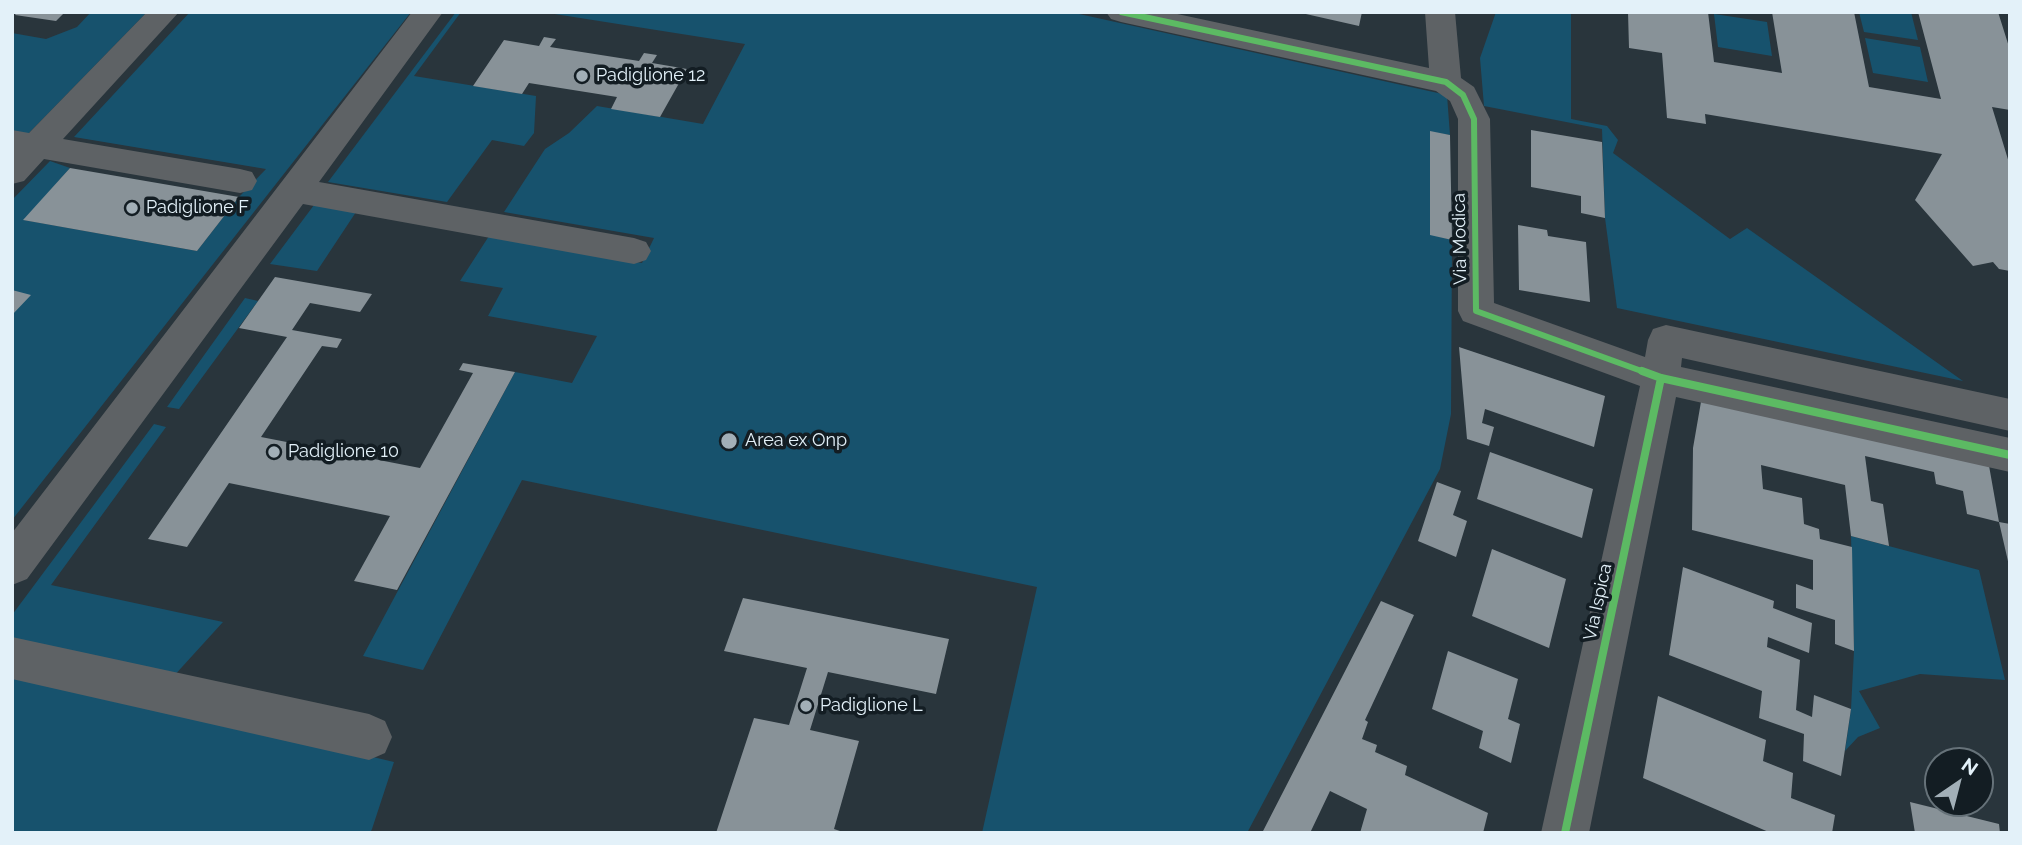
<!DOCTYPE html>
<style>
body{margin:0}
#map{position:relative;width:2022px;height:845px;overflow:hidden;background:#29353c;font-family:Raleway,sans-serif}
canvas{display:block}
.frame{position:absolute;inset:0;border:14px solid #e3f1f9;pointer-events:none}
.north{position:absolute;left:1924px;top:747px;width:70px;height:70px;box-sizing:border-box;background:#131d23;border:2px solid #667279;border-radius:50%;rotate:35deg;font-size:19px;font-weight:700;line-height:28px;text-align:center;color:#e3f1f9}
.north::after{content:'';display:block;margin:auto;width:24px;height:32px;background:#a2afb7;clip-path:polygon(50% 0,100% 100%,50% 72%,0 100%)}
</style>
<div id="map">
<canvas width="2022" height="845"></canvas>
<div class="frame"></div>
<div class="north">N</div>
</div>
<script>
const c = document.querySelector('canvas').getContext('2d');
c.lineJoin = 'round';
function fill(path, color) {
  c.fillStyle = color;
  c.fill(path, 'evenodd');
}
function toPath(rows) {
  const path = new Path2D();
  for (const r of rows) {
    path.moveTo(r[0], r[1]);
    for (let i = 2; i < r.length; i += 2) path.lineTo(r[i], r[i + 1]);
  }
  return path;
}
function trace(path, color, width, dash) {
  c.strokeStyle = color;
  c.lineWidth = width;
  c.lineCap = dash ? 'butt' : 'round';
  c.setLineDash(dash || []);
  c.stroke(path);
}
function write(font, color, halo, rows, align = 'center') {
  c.font = font + ' Raleway,sans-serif';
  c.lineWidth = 7;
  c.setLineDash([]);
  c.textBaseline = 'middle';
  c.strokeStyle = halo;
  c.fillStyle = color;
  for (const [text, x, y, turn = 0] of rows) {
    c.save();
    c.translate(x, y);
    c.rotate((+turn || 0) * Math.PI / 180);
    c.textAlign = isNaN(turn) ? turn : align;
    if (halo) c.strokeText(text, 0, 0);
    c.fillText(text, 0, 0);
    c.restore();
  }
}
fill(toPath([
 [91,12,147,12,28,134,12,131,12,33,46,39,77,27],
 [190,12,411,12,12,520,12,200,50,161,70,168,24,220,197,251,239,197,266,169,74,137],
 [456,12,461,12,414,76,536,96,534,133,524,146,492,140,447,202,328,182],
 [542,12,1070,12,1447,95,1450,135,1430,132,1430,234,1452,240,1451,414,1440,469,1247,833,982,833,1037,587,522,480,423,670,363,656,515,372,572,383,597,336,488,316,503,288,460,281,489,236,642,263,654,238,504,212,545,149,569,133,597,106,703,124,745,44],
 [1496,12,1571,12,1571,119,1607,126,1618,140,1613,153,1730,239,1747,228,1963,381,1617,308,1605,218,1602,129,1484,106,1480,58],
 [1859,12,1911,12,1918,40,1864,32],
 [1714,14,1767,22,1772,56,1718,47],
 [1865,38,1920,47,1928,82,1873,73],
 [314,205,356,212,317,271,270,264],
 [245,298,258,301,179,409,167,407],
 [154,424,166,427,51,585,223,622,172,678,12,643,12,615],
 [1851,536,1979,570,2005,680,1920,674,1859,691,1880,728,1858,737,1845,751,1851,709,1854,651],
 [12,671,394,762,372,829,370,833,12,833]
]), '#17526d');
fill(toPath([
 [17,12,65,12,56,21,15,15],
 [1297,12,1362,12,1359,26],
 [1628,12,1708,12,1714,62,1782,73,1772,12,1854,12,1869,87,1941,99,1918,12,1998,12,2010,50,2010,110,1992,107,2010,166,2010,271,1999,269,1993,262,1973,266,1915,200,1942,154,1705,114,1706,124,1667,118,1662,53,1629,48],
 [544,37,556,39,550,47,639,61,644,53,657,55,652,63,687,69,660,117,611,109,617,97,529,83,522,94,473,86,504,40,539,46],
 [1531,130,1602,142,1605,218,1581,213,1581,196,1531,187],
 [1430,131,1450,135,1452,240,1430,235],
 [70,168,239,197,197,251,23,220],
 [1518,225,1547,230,1548,236,1586,242,1590,302,1519,290],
 [275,277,372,294,360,312,310,303,292,330,342,339,337,348,322,346,261,437,420,468,473,373,459,370,463,363,515,372,397,590,354,581,390,516,229,483,187,547,148,539,287,337,239,328],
 [12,290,31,295,12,315],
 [1459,347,1605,396,1594,447,1485,409,1482,423,1494,427,1489,446,1467,439],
 [1702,396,1988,460,1999,522,2010,524,2010,570,1999,522,1967,514,1963,491,1936,484,1934,472,1865,456,1871,501,1883,504,1889,546,1851,536,1845,485,1761,465,1763,489,1802,498,1804,524,1819,529,1820,539,1852,547,1854,651,1835,644,1835,620,1796,608,1796,584,1813,590,1813,560,1692,530,1693,448],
 [1490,452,1593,489,1582,538,1477,499],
 [1437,482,1461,491,1453,515,1467,521,1456,557,1418,541],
 [1492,549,1566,579,1549,648,1472,616],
 [1683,567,1774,601,1773,608,1812,623,1809,653,1768,637,1767,647,1800,660,1796,710,1812,717,1814,695,1851,709,1841,776,1803,761,1804,734,1759,718,1762,691,1669,655],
 [743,598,949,639,936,694,828,672,810,730,859,741,834,829,846,833,716,833,754,718,789,725,807,668,724,651],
 [1381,601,1414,615,1365,720,1368,722,1362,739,1377,745,1375,752,1407,766,1405,775,1488,813,1483,833,1360,833,1367,809,1330,791,1310,833,1262,833],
 [1448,651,1518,679,1508,719,1520,724,1511,763,1479,748,1483,731,1432,709],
 [1658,696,1766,740,1763,761,1793,773,1791,798,1835,815,1832,833,1771,833,1643,778],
 [1910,802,1999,824,2000,833,1915,833]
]), '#889298');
fill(toPath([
 [147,12,179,12,63,139,240,169,252,172,257,181,252,190,240,193,44,159,24,181,12,184,12,130,29,133,147,12],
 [412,12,443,12,319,182,634,238,646,242,651,251,646,260,634,264,303,204,27,579,12,585,12,533,412,12],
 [1106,12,1168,12,1429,68,1425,12,1455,12,1461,78,1474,87,1490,119,1494,303,1645,357,1648,340,1653,329,1666,325,2010,399,2010,431,1682,358,1681,367,2010,438,2010,472,1676,397,1589,833,1541,833,1640,386,1463,321,1458,311,1458,119,1450,101,1436,91,1121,22,1111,19,1106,12],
 [12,637,369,714,385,721,392,737,385,753,369,760,12,679,12,637]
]), '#5e6265');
trace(toPath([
 [1121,12,1446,82,1463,95,1474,119,1476,311,1647,373]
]), '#5cba63', 6);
trace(toPath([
 [1642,371,1661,378,2010,455],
 [1565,833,1661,378]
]), '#5cba63', 8);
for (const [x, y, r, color] of [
 [582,76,7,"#a2afb7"],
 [132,208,7,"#a2afb7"],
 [729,441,9,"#a2afb7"],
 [274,452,7,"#a2afb7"],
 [806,706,7,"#a2afb7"]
]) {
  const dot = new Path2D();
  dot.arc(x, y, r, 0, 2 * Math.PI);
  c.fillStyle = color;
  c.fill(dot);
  trace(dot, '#131d23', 2.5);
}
write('18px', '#e3f1f9', '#131d23', [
 ["Padiglione 12",596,76],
 ["Padiglione F",146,208],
 ["Area ex Onp",745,441],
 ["Padiglione 10",288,452],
 ["Padiglione L",820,706]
], 'left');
write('18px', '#e3f1f9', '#131d23', [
 ["Via Modica",1460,239,-91],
 ["Via Ispica",1598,602,-78]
]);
</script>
